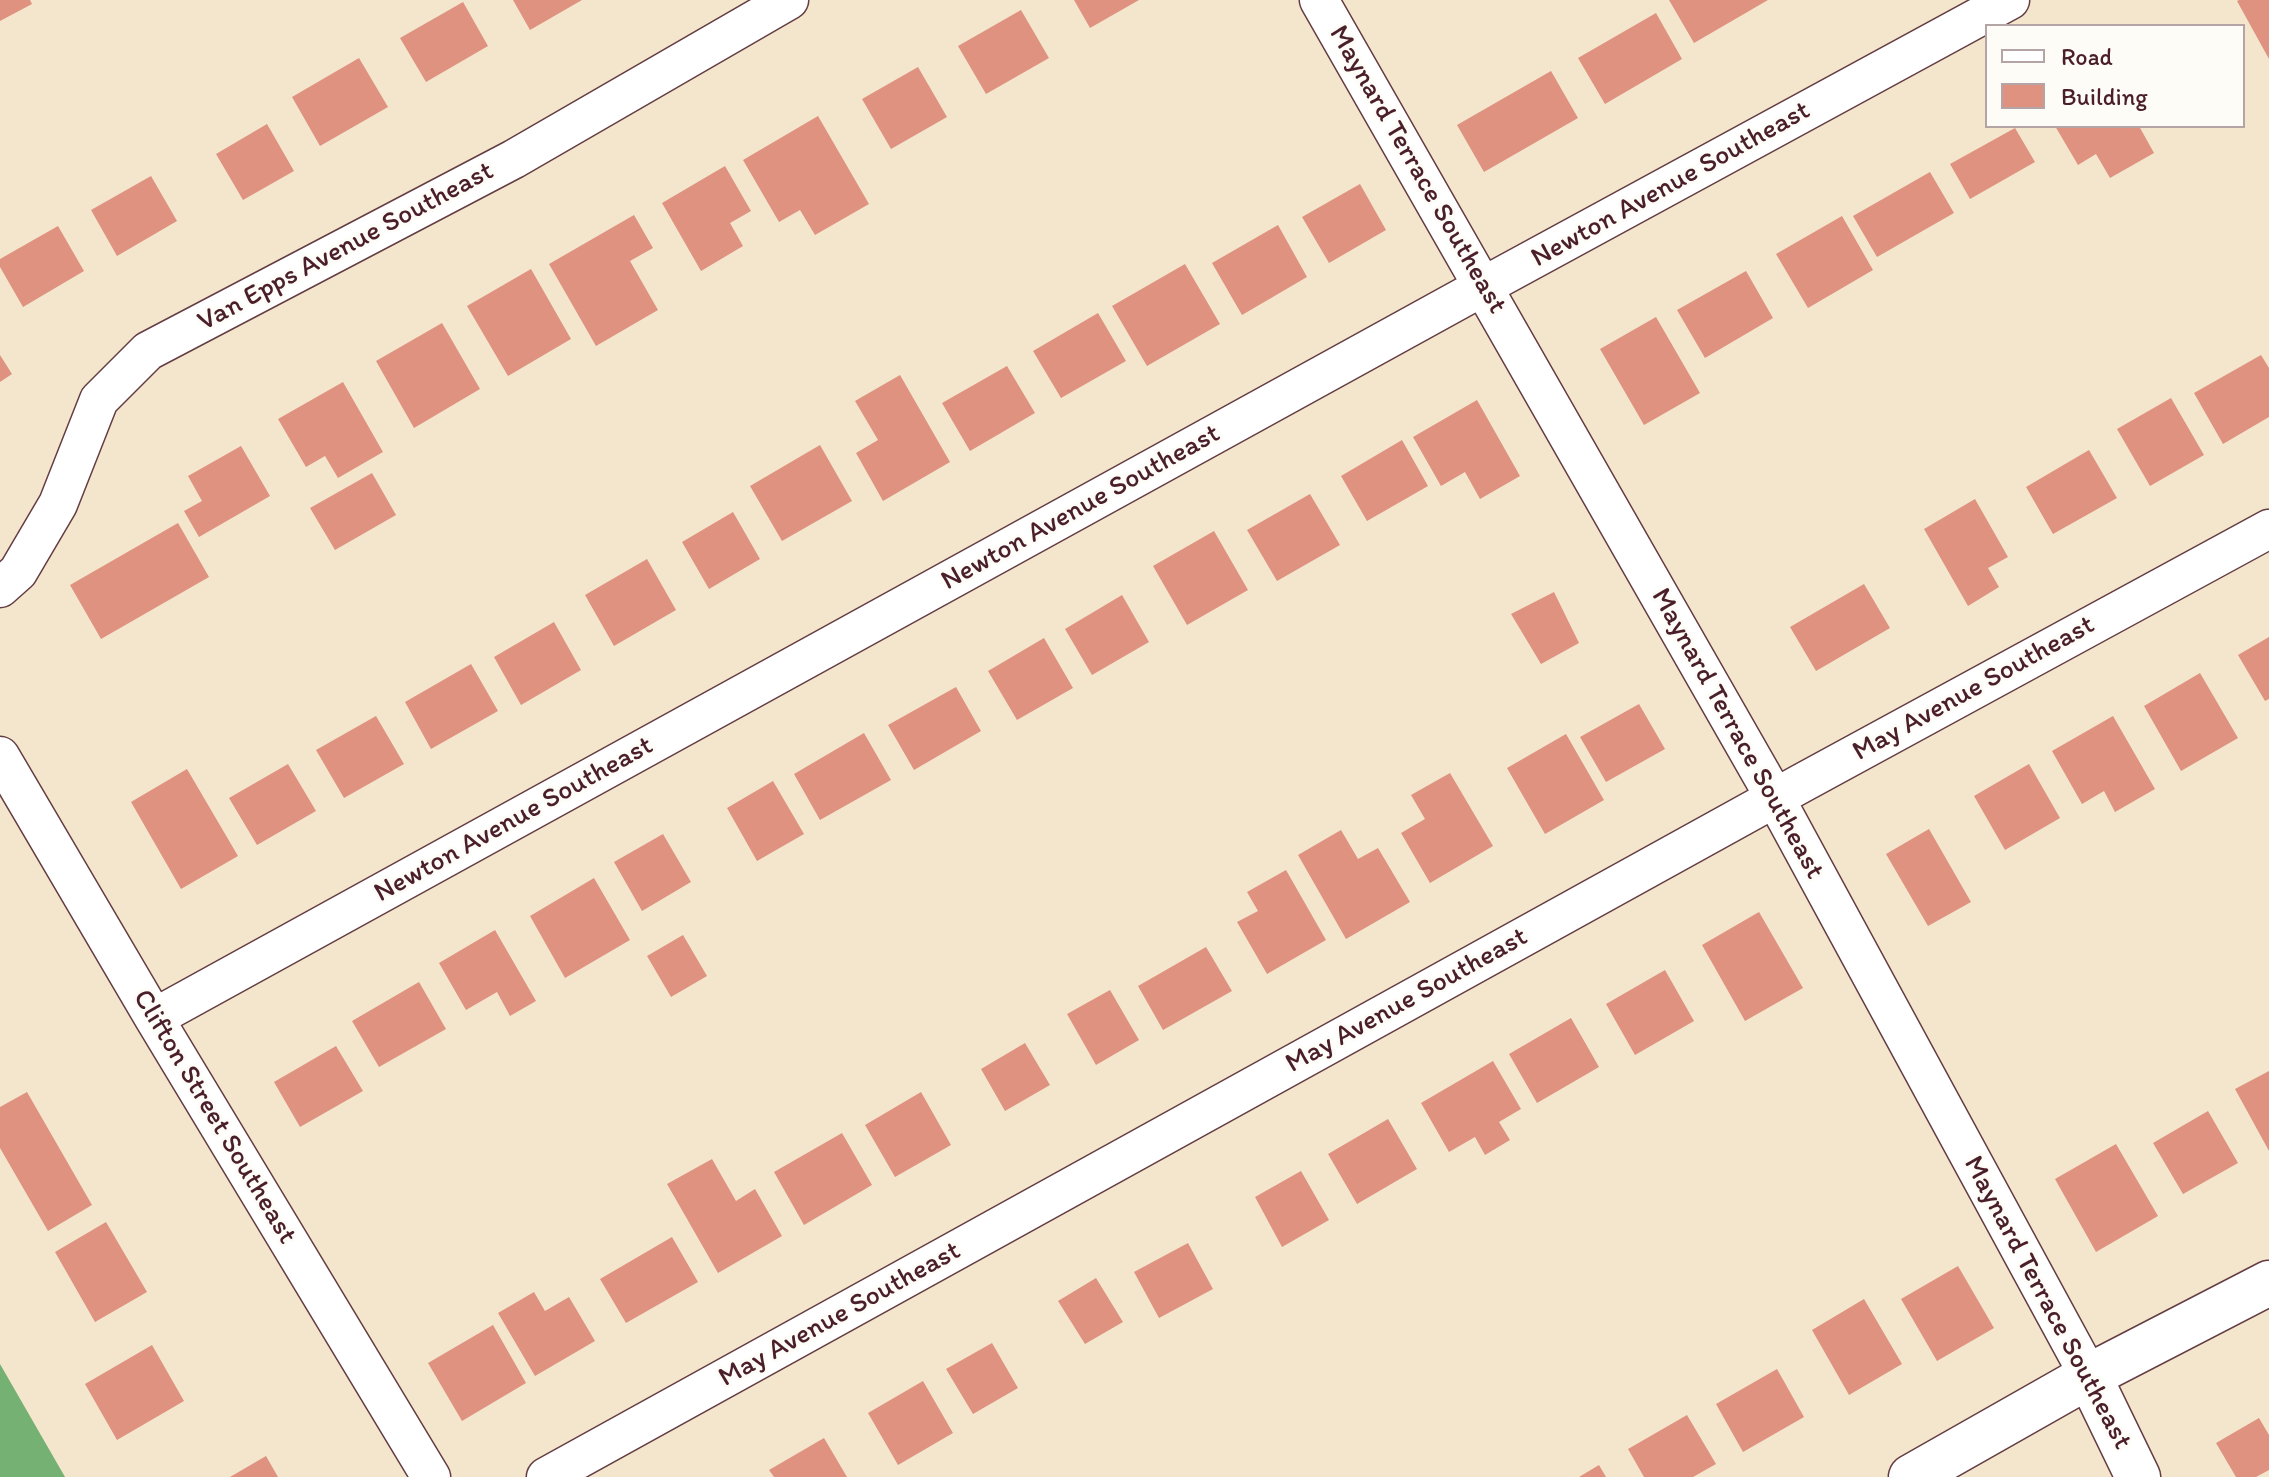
<!DOCTYPE html>
<style>
body{margin:0}
#map{position:relative;width:2269px;height:1477px;overflow:hidden;background:#f4e6cd;font-family:Itim,sans-serif}
canvas{display:block}
.legend{position:absolute;left:1985px;top:24px;width:260px;height:104px;box-sizing:border-box;background:#fdfcf7;border:2px solid #b5a4a5;margin:0;padding:10px 14px;list-style:none;font-size:24px;color:#4a1f2b}
.legend li{display:flex;align-items:center;gap:16px;height:40px}
.legend b{width:40px;border:2px solid #b5a4a5}
</style>
<div id="map">
<canvas width="2269" height="1477"></canvas>
<ul class="legend">
<li><b style="height:10px;background:#fff"></b>Road</li>
<li><b style="height:22px;background:#de927f"></b>Building</li>
</ul>
</div>
<script>
const c = document.querySelector('canvas').getContext('2d');
c.lineJoin = 'round';
function fill(path, color) {
  c.fillStyle = color;
  c.fill(path, 'evenodd');
}
function toPath(rows) {
  const path = new Path2D();
  for (const r of rows) {
    path.moveTo(r[0], r[1]);
    for (let i = 2; i < r.length; i += 2) path.lineTo(r[i], r[i + 1]);
  }
  return path;
}
function trace(path, color, width, dash) {
  c.strokeStyle = color;
  c.lineWidth = width;
  c.lineCap = dash ? 'butt' : 'round';
  c.setLineDash(dash || []);
  c.stroke(path);
}
function write(font, color, halo, rows, align = 'center') {
  c.font = font + ' Itim,sans-serif';
  c.lineWidth = 6;
  c.setLineDash([]);
  c.textBaseline = 'middle';
  c.strokeStyle = halo;
  c.fillStyle = color;
  for (const [text, x, y, turn = 0] of rows) {
    c.save();
    c.translate(x, y);
    c.rotate((+turn || 0) * Math.PI / 180);
    c.textAlign = isNaN(turn) ? turn : align;
    if (halo) c.strokeText(text, 0, 0);
    c.fillText(text, 0, 0);
    c.restore();
  }
}
fill(toPath([
 [0,1364,65,1477,0,1477]
]), '#74b172');
fill(toPath([
 [0,0,30,0,32,4,0,21],
 [513,0,582,0,530,30],
 [1074,0,1139,0,1090,28],
 [1669,0,1768,0,1694,43],
 [2239,0,2269,0,2269,59,2237,1],
 [463,2,488,46,426,82,400,38],
 [1021,10,1049,58,986,94,958,46],
 [1656,13,1682,59,1605,104,1578,58],
 [359,58,388,107,320,146,292,97],
 [918,67,947,117,891,149,862,99],
 [1551,71,1578,118,1484,172,1457,125],
 [818,116,869,204,815,235,800,210,779,222,743,160],
 [267,124,294,171,243,200,216,154],
 [2055,126,2139,126,2154,153,2110,178,2096,154,2078,165],
 [2015,128,2035,162,1970,199,1950,164],
 [725,166,751,211,730,223,743,246,701,271,662,203],
 [1930,172,1954,213,1877,257,1853,216],
 [151,176,177,221,117,256,91,210],
 [1360,184,1386,230,1329,263,1302,217],
 [634,215,653,248,630,261,658,310,596,346,549,264],
 [1842,216,1873,270,1808,308,1776,254],
 [1278,225,1307,277,1242,315,1212,263],
 [58,226,84,271,23,307,0,267,0,259],
 [1185,264,1220,324,1147,366,1112,306],
 [531,269,571,339,508,376,467,306],
 [1746,271,1773,318,1705,358,1677,310],
 [1098,313,1126,361,1061,398,1033,351],
 [1656,317,1700,393,1644,425,1600,349],
 [442,323,480,389,414,428,376,361],
 [0,355,12,374,0,382],
 [2261,355,2269,368,2269,417,2223,444,2194,393],
 [1007,366,1035,413,970,451,942,403],
 [900,375,950,462,883,501,856,453,878,440,855,401],
 [343,382,383,452,338,478,325,456,306,467,278,419],
 [2171,398,2204,455,2150,486,2117,429],
 [1477,400,1520,476,1480,499,1465,472,1441,486,1413,437],
 [1402,440,1428,486,1367,521,1341,476],
 [820,445,852,501,782,541,750,486],
 [241,446,270,496,199,537,184,511,202,501,188,476],
 [2089,450,2117,498,2053,534,2026,487],
 [372,473,396,515,335,550,310,508],
 [1310,494,1340,545,1277,581,1247,530],
 [1975,499,2008,557,1988,568,1999,587,1968,606,1924,529],
 [733,512,760,559,709,589,682,542],
 [178,523,209,577,101,639,70,585],
 [1214,531,1248,590,1187,625,1153,566],
 [647,559,676,610,614,646,585,595],
 [1864,584,1890,628,1816,671,1790,627],
 [1554,592,1579,643,1541,664,1511,614],
 [1122,595,1149,642,1092,675,1065,629],
 [554,622,581,670,521,705,494,657],
 [2269,637,2269,699,2265,701,2238,655],
 [1044,638,1073,688,1017,720,988,671],
 [471,664,498,711,431,749,405,702],
 [2200,673,2238,738,2181,771,2144,706],
 [956,687,981,731,914,770,888,725],
 [1639,704,1665,749,1606,782,1580,737],
 [376,716,404,764,344,798,316,750],
 [2113,716,2155,789,2115,812,2104,791,2082,804,2052,751],
 [864,733,891,780,820,820,794,774],
 [1566,734,1604,800,1545,834,1507,768],
 [288,764,316,811,257,845,229,798],
 [2029,764,2060,818,2005,850,1974,796],
 [187,769,238,856,181,889,131,802],
 [1450,773,1493,846,1430,883,1401,833,1425,819,1411,795],
 [773,781,804,834,757,861,727,808],
 [1929,829,1971,902,1928,926,1886,854],
 [1341,830,1358,859,1378,848,1410,902,1346,939,1298,855],
 [663,834,691,882,642,911,614,862],
 [1286,870,1326,940,1267,974,1237,922,1258,911,1247,892],
 [594,878,630,940,565,978,530,916],
 [1759,912,1803,988,1745,1021,1702,945],
 [495,930,536,1001,510,1016,497,992,466,1010,439,963],
 [683,935,707,976,671,997,647,956],
 [1206,947,1232,991,1163,1030,1138,986],
 [1665,970,1694,1021,1635,1055,1606,1004],
 [419,982,446,1029,379,1067,352,1021],
 [1110,990,1139,1040,1096,1065,1067,1014],
 [1571,1018,1599,1067,1537,1103,1509,1054],
 [1025,1043,1050,1085,1005,1111,981,1069],
 [336,1046,363,1091,300,1127,274,1082],
 [1493,1061,1521,1109,1499,1122,1510,1140,1485,1155,1475,1137,1449,1152,1421,1103],
 [2269,1071,2269,1151,2235,1089],
 [27,1092,92,1205,48,1231,0,1148,0,1107],
 [921,1092,951,1145,895,1177,865,1125],
 [2208,1111,2238,1163,2183,1194,2153,1143],
 [1388,1119,1417,1169,1357,1204,1328,1154],
 [842,1133,872,1185,804,1225,774,1172],
 [2116,1144,2158,1216,2096,1252,2055,1179],
 [712,1159,736,1201,755,1189,782,1236,718,1273,667,1184],
 [1301,1171,1329,1220,1282,1247,1255,1197],
 [106,1222,147,1292,95,1322,55,1252],
 [672,1237,698,1282,626,1323,600,1279],
 [1188,1243,1213,1289,1159,1318,1134,1272],
 [1958,1266,1994,1328,1937,1361,1901,1299],
 [1096,1278,1123,1322,1085,1344,1058,1301],
 [534,1292,545,1311,569,1297,595,1341,535,1376,498,1313],
 [1864,1299,1902,1364,1849,1395,1812,1330],
 [493,1325,526,1383,462,1421,428,1363],
 [992,1343,1018,1388,973,1414,946,1369],
 [152,1345,184,1401,117,1440,85,1384],
 [1777,1369,1804,1417,1743,1452,1716,1404],
 [923,1381,953,1433,898,1465,868,1413],
 [1687,1415,1716,1464,1693,1477,1644,1477,1628,1449],
 [2259,1418,2269,1435,2269,1470,2256,1477,2236,1477,2216,1443],
 [824,1438,847,1477,774,1477,769,1470],
 [266,1456,278,1477,230,1477],
 [1599,1465,1606,1477,1579,1477]
]), '#de927f');
const street = toPath([
 [1319,0,1775,798,2089,1376],
 [0,588,18,572,58,504,99,400,148,351,514,159,789,0],
 [0,756,154,1018,431,1477],
 [154,1018,1484,286,2010,0],
 [546,1477,1802,783,2269,529]
]);
const secondary = toPath([
 [2089,1376,2138,1477],
 [1911,1477,2089,1376,2269,1283]
]);
trace(street, '#643d43', 41);
trace(secondary, '#643d43', 47);
trace(street, '#fff', 38);
trace(secondary, '#fff', 44);
write('28px', '#4a1f2b', '#fdfcf7', [
 ["Maynard Terrace Southeast",1417,170,60],
 ["Newton Avenue Southeast",1671,185,-29],
 ["Van Epps Avenue Southeast",346,247,-28],
 ["Newton Avenue Southeast",1081,508,-29],
 ["May Avenue Southeast",1974,689,-29],
 ["Maynard Terrace Southeast",1737,734,61],
 ["Newton Avenue Southeast",514,820,-29],
 ["May Avenue Southeast",1407,1001,-29],
 ["Clifton Street Southeast",214,1117,59],
 ["Maynard Terrace Southeast",2047,1303,62],
 ["May Avenue Southeast",840,1315,-29]
]);
</script>
